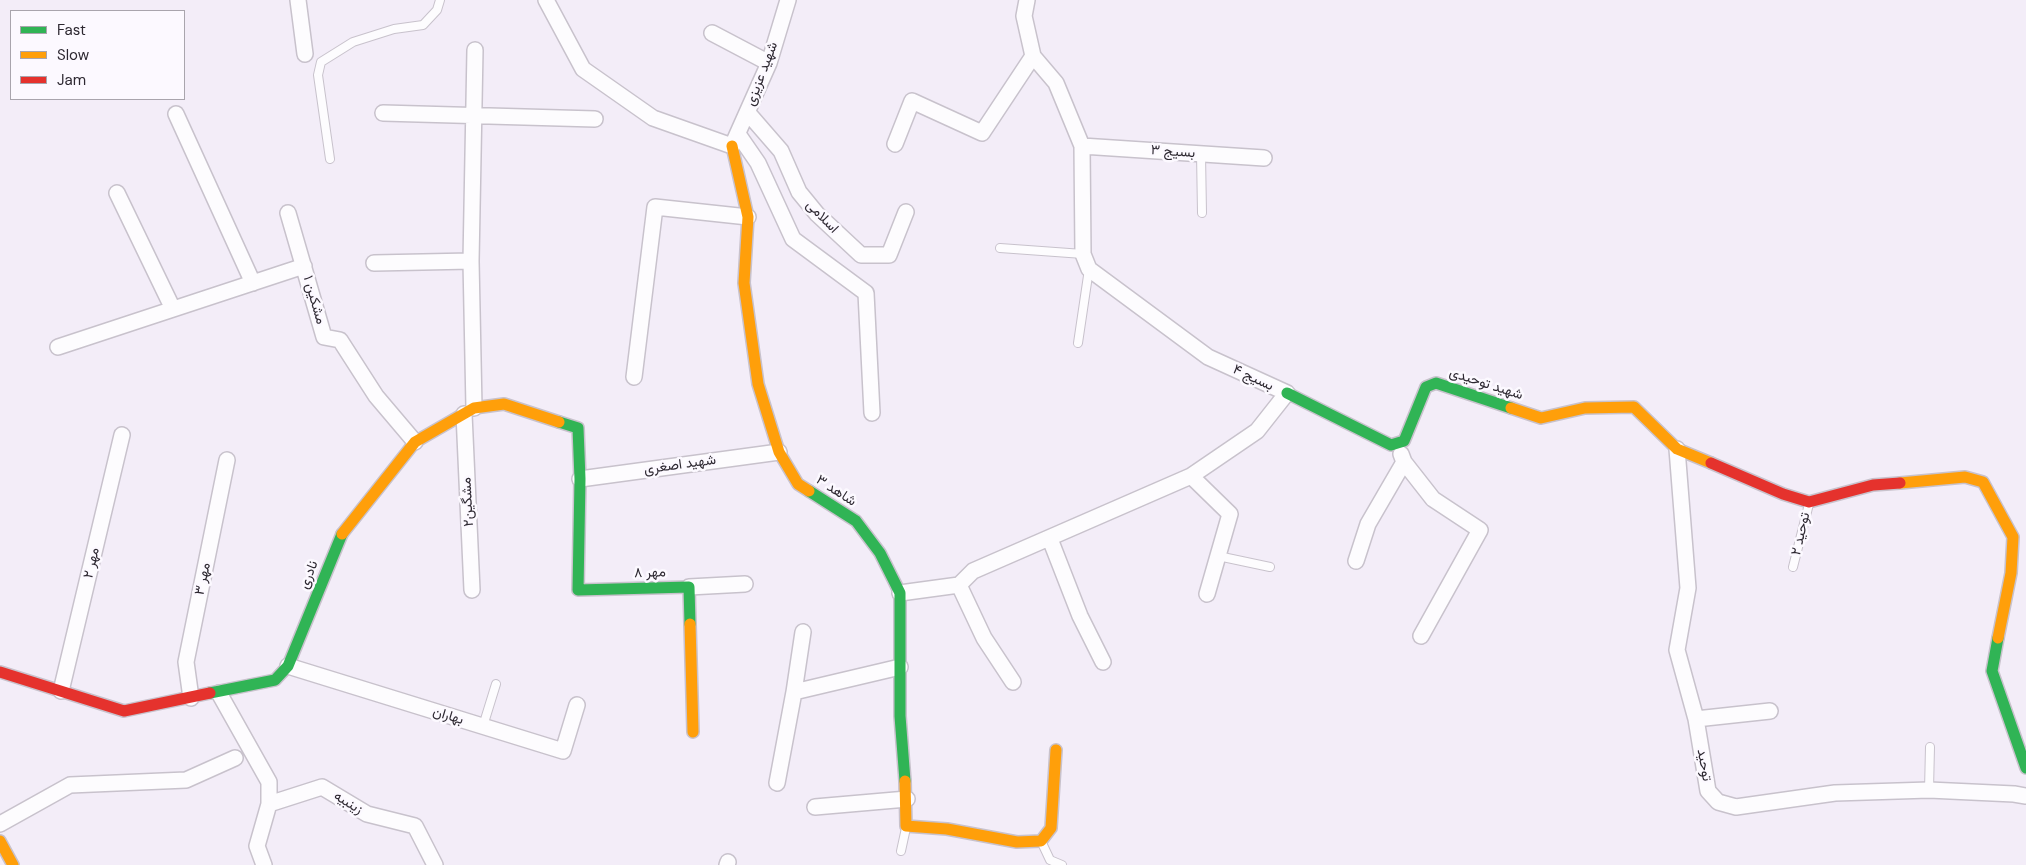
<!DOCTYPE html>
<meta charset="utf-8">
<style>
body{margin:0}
#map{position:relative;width:2026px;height:865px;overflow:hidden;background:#f3edf8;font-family:"DM Sans",sans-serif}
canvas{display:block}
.legend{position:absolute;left:10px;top:10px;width:175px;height:90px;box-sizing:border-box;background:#fcf9ff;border:1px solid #a9a5ad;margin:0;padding:6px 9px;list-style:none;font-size:15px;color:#2d2831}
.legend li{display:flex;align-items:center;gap:10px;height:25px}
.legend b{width:25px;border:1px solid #a9a5ad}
</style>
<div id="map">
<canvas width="2026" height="865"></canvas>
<ul class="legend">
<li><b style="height:6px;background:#30b455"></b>Fast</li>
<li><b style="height:6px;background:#ff9f0a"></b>Slow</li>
<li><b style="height:6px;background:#e5322d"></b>Jam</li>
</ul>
</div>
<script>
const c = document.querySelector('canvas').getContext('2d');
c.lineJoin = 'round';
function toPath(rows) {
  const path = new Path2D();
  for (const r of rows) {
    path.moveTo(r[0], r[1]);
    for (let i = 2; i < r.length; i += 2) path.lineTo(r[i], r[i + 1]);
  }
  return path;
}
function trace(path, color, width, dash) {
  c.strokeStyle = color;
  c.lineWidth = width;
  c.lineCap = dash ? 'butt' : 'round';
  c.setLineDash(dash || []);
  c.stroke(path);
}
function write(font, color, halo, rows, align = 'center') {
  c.font = font + ' "DM Sans",Vazirmatn,sans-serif';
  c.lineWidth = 5;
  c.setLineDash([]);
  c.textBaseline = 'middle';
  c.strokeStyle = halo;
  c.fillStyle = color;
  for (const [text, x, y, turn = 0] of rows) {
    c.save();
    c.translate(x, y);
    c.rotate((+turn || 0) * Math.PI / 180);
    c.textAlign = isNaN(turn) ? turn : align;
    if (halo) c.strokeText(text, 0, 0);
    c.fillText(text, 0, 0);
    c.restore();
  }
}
const lane = toPath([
 [1201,154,1202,213],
 [330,159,318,75,321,62,353,42,394,29,423,25,437,10,440,0],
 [1000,248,1083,254],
 [1078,343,1089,269],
 [1218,556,1270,567],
 [1793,567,1809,504],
 [483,726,496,684],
 [1929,790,1930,747],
 [1042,843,1050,860,1062,865],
 [901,851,906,828]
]);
const street = toPath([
 [298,0,305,54],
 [546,0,583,69,653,118,732,146,769,63,788,0],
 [712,33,769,63],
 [383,113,595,119],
 [748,113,781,151,799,192,817,214,861,255,889,255,906,212],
 [176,114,253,283],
 [738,134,758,163,793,239,866,293,872,413],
 [895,144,912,101,982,133,1033,56],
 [1082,146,1264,158],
 [117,193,173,309],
 [288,213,324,337,340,340,376,396,415,442],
 [374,263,471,261],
 [58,347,304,266],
 [634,377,655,207,748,217],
 [474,408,471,261,475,50],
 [464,414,472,590],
 [1677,449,1688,588,1677,650,1696,719,1708,791,1718,802,1736,807,1835,793,1929,790,2014,794,2026,796],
 [1404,462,1433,499,1480,530,1421,636],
 [1191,476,1230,514,1207,594],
 [580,479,779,452],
 [1050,539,1080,616,1103,662],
 [1356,561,1368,524,1404,462,1401,454],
 [959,585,984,638,1013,682],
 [689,587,745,584],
 [900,593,959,585,973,571,1191,476,1257,431,1287,393,1208,357,1089,269,1083,254,1082,146,1056,83,1033,56,1024,16,1027,0],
 [288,666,563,751,577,705],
 [61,691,122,435],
 [794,692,803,632],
 [219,693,269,782,269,804,257,846,264,865],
 [191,698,186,662,227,460],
 [1696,719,1770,711],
 [777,783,794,692,900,667],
 [269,804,322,787,367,814,415,826,435,865],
 [815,807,907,799],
 [0,824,70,785,186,780,235,758],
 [727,865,728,862]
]);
const fast = toPath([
 [1287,393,1391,445,1404,441,1426,387,1436,383,1511,408],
 [559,422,578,428,580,479,578,590,689,587,690,624],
 [809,491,856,521,880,553,900,593,900,716,905,781],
 [1998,638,1992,671,2026,768],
 [210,693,275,680,288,666,342,534]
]);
const slow = toPath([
 [732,146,748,217,744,283,758,384,779,452,798,484,809,491],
 [1511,408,1541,418,1585,408,1634,407,1677,449,1711,463],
 [1900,483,1965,477,1983,482,2013,537,2011,573,1998,638],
 [342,534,415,442,474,408,504,404,559,422],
 [690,624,693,732],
 [905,781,906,826,947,829,1017,842,1041,841,1051,828,1056,750],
 [0,841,13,865]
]);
const jam = toPath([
 [1711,463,1783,494,1809,502,1873,485,1900,483],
 [0,672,124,711,210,693]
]);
trace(lane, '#c8c2cc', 10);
trace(street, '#c8c2cc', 18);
trace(fast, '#c8c2cc', 14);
trace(slow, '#c8c2cc', 14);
trace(jam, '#c8c2cc', 14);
trace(lane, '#fdfcfe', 8);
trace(street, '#fdfcfe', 15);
trace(fast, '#30b455', 11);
trace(slow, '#ff9f0a', 11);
trace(jam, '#e5322d', 11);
write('14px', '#2d2831', '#fcf9ff', [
 ["شهید عزیزی",762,74,-69],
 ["بسیج ۳",1173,152,4],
 ["اسلامی",822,217,46],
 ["مشکین ۱",314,300,74],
 ["بسیج ۴",1253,378,25],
 ["شهید توحیدی",1486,384,18],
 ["شهید اصغری",680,465,-8],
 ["شاهد ۳",836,491,33],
 ["مشگین۲",468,502,-93],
 ["توحید ۲",1801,534,-77],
 ["مهر ۲",92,563,-77],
 ["مهر ۸",650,573,-2],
 ["نادری",309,575,-68],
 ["مهر ۳",203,579,-78],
 ["بهاران",448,716,17],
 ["توحید",1704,765,80],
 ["زینبیه",348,803,32]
]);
</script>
